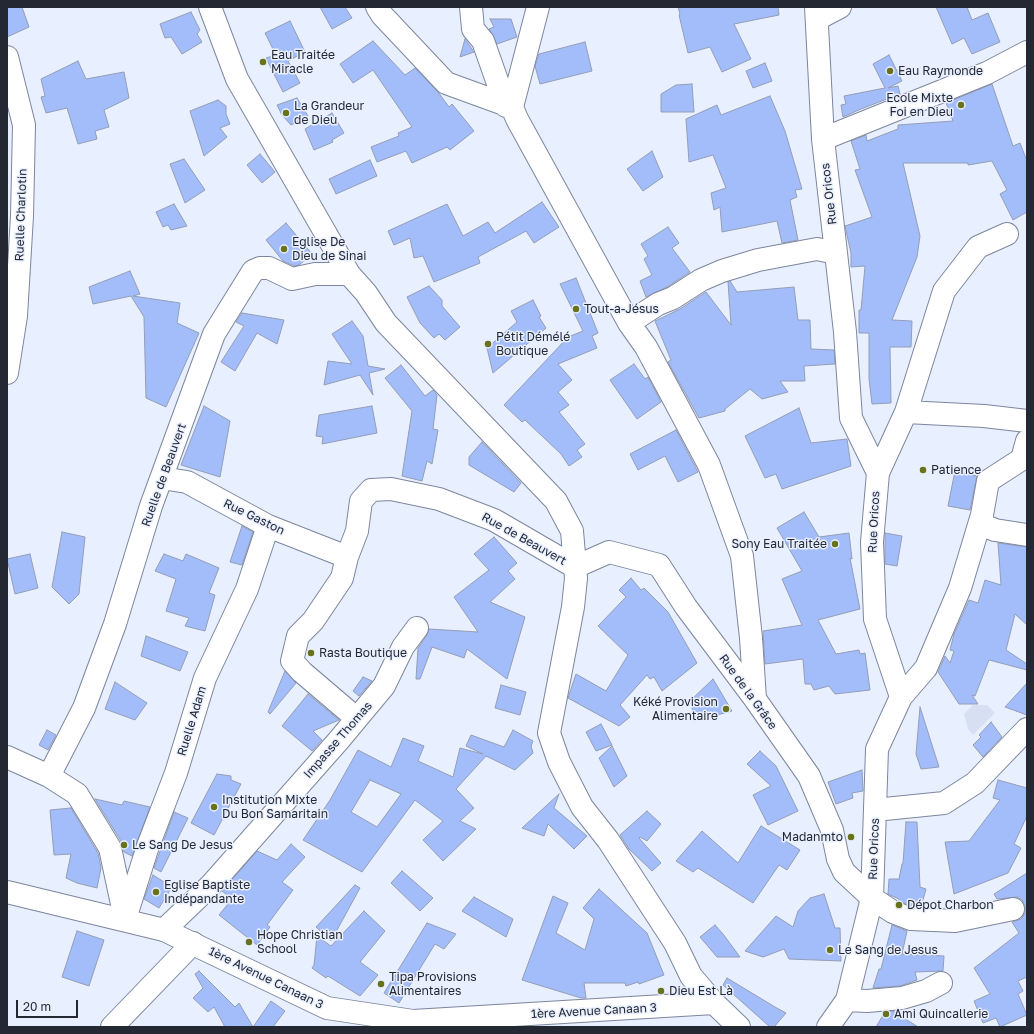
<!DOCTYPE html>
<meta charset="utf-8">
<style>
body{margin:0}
#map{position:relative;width:1034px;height:1034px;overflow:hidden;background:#e8efff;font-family:"Golos Text",sans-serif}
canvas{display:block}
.frame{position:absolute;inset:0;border:8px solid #242832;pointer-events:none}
.scale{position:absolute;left:16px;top:1000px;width:62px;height:18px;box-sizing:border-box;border:2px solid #242832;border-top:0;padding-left:5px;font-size:12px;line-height:14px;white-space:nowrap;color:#242832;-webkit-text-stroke:3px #e8efff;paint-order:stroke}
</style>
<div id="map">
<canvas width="1034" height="1034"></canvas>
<div class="frame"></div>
<div class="scale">20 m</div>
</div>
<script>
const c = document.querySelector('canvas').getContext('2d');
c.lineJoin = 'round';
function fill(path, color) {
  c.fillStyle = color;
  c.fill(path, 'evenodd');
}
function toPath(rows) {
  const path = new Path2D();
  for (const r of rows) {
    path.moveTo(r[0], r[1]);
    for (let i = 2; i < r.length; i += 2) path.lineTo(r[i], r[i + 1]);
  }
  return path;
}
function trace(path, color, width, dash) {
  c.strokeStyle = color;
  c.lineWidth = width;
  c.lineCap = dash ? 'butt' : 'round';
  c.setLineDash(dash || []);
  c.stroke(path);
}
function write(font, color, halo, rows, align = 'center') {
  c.font = font + ' "Golos Text",sans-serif';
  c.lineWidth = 3;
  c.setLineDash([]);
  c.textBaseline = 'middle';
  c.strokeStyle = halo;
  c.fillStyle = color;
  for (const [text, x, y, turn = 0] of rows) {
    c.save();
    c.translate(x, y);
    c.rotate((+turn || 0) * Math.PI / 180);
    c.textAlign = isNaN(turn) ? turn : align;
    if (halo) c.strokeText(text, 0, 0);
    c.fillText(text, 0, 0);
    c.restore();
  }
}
fill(toPath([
 [973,705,987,705,995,713,973,735,968,729,964,714]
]), '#d7dff3');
const building = toPath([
 [7,7,22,7,29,27,7,37,7,7],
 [320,7,345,7,352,18,332,29,320,7],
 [678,7,778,7,779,15,734,24,751,59,722,72,710,47,688,53,679,15,680,14,678,7],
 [936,7,967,7,972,20,988,13,1000,42,972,54,964,38,952,44,936,7],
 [191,12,200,30,197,34,202,42,182,54,171,37,165,38,160,24,191,12],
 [490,19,511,19,517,37,497,44,489,29,494,27,490,19],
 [290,21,305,52,288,61,300,83,283,92,266,58,276,55,265,33,290,21],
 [465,39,474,52,460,57,465,39],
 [373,41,405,75,415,68,438,92,449,107,452,104,474,131,450,150,447,147,412,163,406,151,377,162,371,147,399,136,398,133,412,127,373,70,353,83,340,64,373,41],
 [585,42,592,71,540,84,535,66,539,54,585,42],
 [889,55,902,81,888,88,898,86,900,94,861,109,843,117,841,105,846,104,844,96,885,88,873,64,889,55],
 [78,61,86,79,124,72,129,98,104,110,109,127,95,131,97,139,78,144,67,108,46,113,41,97,45,96,41,79,78,61],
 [765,63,772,81,753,88,746,71,765,63],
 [692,84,694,112,661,112,661,94,676,85,692,84],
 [992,84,1013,146,1020,143,1027,161,1027,212,1013,220,1000,194,1007,190,992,161,968,165,968,163,903,163,920,236,917,257,892,320,912,321,911,347,890,347,891,403,872,404,869,379,869,333,859,333,859,310,861,310,865,266,851,267,851,253,845,226,872,217,855,170,860,169,851,141,866,135,867,141,898,129,898,125,953,121,946,103,992,84],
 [770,96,785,131,802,189,795,190,797,197,790,200,798,240,782,243,777,221,722,232,720,207,714,210,711,193,726,188,713,155,689,162,686,119,717,105,721,115,770,96],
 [297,98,308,116,291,125,282,115,277,105,297,98],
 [218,100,226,106,226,114,230,124,220,128,227,137,204,156,190,111,218,100],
 [332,113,344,133,332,140,333,142,314,150,305,129,332,113],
 [652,151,663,177,643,191,627,169,652,151],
 [260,154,275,172,262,183,247,165,260,154],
 [184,159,205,190,185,203,170,164,184,159],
 [370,160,377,176,336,194,329,179,370,160],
 [542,202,559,227,534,243,526,231,478,257,480,263,434,282,423,256,414,258,410,238,394,245,388,231,447,204,463,236,488,222,495,233,542,202],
 [174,204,187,226,171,230,168,225,163,227,156,212,174,204],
 [286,223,312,254,299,265,294,266,283,261,266,240,286,223],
 [668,227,679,243,672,248,690,272,667,287,646,297,640,281,652,275,644,259,648,256,641,244,668,227],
 [130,271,140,294,133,296,180,303,177,323,199,333,166,407,146,398,144,317,131,296,93,304,89,287,130,271],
 [576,278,598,333,592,336,597,348,558,364,572,380,558,392,569,405,559,412,585,444,577,450,582,457,569,466,561,454,525,420,522,422,504,405,568,337,583,331,560,284,576,278],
 [730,281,737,292,794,287,798,320,810,320,811,349,834,350,835,364,804,366,805,381,780,381,788,392,762,399,750,389,725,409,725,411,699,418,668,362,671,360,655,321,680,309,706,292,731,325,728,282,730,281],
 [429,286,442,300,442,306,460,327,445,340,439,334,434,338,420,323,407,297,429,286],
 [533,300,541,316,539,317,546,328,493,373,487,348,517,322,511,311,533,300],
 [242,313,284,320,277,344,257,333,235,371,221,362,244,326,236,322,242,313],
 [352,321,363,336,368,366,385,369,369,373,373,395,360,375,324,385,328,361,352,364,332,334,352,321],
 [634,364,645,379,648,377,661,402,637,419,610,380,634,364],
 [401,365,425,396,433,390,437,395,433,429,438,430,432,464,427,461,422,481,402,476,412,411,385,378,401,365],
 [204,406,230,421,220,477,181,465,204,406],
 [372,406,377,433,322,444,323,437,316,436,319,415,372,406],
 [799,408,811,443,847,439,851,466,782,489,776,474,765,478,745,436,799,408],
 [676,430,698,472,678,482,665,456,638,470,630,454,676,430],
 [482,442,521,483,514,492,469,465,469,457,482,442],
 [955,471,977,476,970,510,948,506,955,471],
 [804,512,819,537,849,533,852,559,850,558,860,609,818,620,836,654,859,650,860,654,865,653,870,690,835,694,829,686,814,690,811,684,805,684,803,659,765,664,763,631,802,625,782,579,802,571,777,528,804,512],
 [242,526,253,532,242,565,230,562,242,526],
 [62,532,85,537,79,594,69,604,52,587,62,532],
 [885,533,902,536,897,566,885,564,885,533],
 [494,537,517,563,508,571,515,579,490,602,525,617,507,679,467,649,464,658,432,647,420,679,416,679,418,648,427,635,429,629,478,632,454,597,489,570,474,554,494,537],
 [998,543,1027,547,1027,625,1015,614,1006,650,1027,664,1027,670,989,660,975,696,972,695,978,704,959,704,938,672,945,656,950,663,954,651,950,650,954,634,969,600,978,603,985,580,1001,585,998,543],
 [30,554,38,588,15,594,7,559,30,554],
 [164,554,183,561,186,554,219,568,209,593,215,595,205,631,185,626,189,618,166,611,176,579,155,571,164,554],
 [631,578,641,590,644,588,668,612,697,663,662,691,654,677,650,679,647,675,620,705,630,717,619,726,568,698,576,674,606,691,628,655,598,626,626,597,619,590,631,578],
 [146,636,188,652,180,671,141,656,146,636],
 [285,671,296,683,270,714,268,712,285,671],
 [363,677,372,681,359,696,353,691,363,677],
 [713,679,732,711,694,721,691,700,713,679],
 [115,682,147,703,135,720,105,709,115,682],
 [1027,683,1027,715,1005,707,1027,683],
 [501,685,526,692,520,715,495,708,501,685],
 [308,694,339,720,313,731,322,740,312,751,282,726,308,694],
 [920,707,939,767,921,769,916,754,920,707],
 [991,722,1002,737,983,757,973,745,981,737,979,735,991,722],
 [601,724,612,745,596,751,586,732,601,724],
 [47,730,56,735,48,750,39,745,47,730],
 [513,730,533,741,531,746,533,753,515,770,486,756,456,789,474,808,460,821,476,829,443,861,423,840,443,821,415,800,362,872,303,840,330,800,358,750,391,767,403,738,424,746,418,761,453,777,460,748,483,754,466,746,471,735,504,747,513,730],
 [370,780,401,794,377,827,351,812,370,780],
 [612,746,627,776,614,787,599,758,612,746],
 [760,751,776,766,798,811,768,825,753,795,771,786,747,764,760,751],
 [862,770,863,791,852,793,853,798,836,804,828,782,862,770],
 [217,774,231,776,231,780,241,784,214,835,191,823,217,774],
 [998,780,1027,788,1027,816,1014,844,1021,848,1008,873,954,894,945,842,969,841,1000,800,993,798,998,780],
 [559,794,554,808,587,836,574,849,548,824,544,836,522,828,559,794],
 [95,799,122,805,124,801,150,807,132,856,124,852,121,841,95,799],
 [71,808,98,853,101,868,97,888,77,883,66,878,71,854,54,855,50,810,71,808],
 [647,811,661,824,647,841,640,837,639,838,661,863,652,871,629,849,620,835,647,811],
 [174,812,188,818,161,872,154,868,174,812],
 [906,822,917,822,920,887,926,889,921,907,914,907,899,901,899,899,888,894,889,879,899,879,902,864,903,863,906,822],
 [761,826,800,850,787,870,779,865,753,903,698,868,693,872,676,861,702,831,738,863,761,826],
 [291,844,305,857,282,882,293,890,267,925,270,927,257,945,219,915,232,899,222,891,257,851,277,860,291,844],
 [402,871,433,898,420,911,391,883,402,871],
 [1027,873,1027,977,1018,981,1023,991,1018,994,1027,1015,1000,1027,996,1018,983,1023,974,1001,990,994,974,968,1019,933,1012,922,1021,919,1025,913,1025,906,1022,900,1017,897,997,899,994,894,1027,873],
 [153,875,172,887,159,908,144,899,153,875],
 [355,885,360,888,331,941,316,927,355,885],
 [599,889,647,933,664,975,639,984,638,982,626,986,625,983,584,983,586,998,581,998,522,980,553,896,568,903,556,933,585,950,594,919,583,908,599,889],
 [824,894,835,928,840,928,841,961,789,959,784,949,763,957,745,951,776,916,793,927,798,911,810,898,824,894],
 [474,897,513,919,506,937,462,911,474,897],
 [364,911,385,931,360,962,378,975,360,996,328,976,326,978,312,968,314,965,317,936,331,946,364,911],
 [427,923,456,934,444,949,435,944,399,1003,384,993,427,923],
 [715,925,723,934,740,957,717,957,700,937,715,925],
 [892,925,907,931,902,954,944,956,943,971,915,972,917,980,900,986,873,988,879,969,881,969,892,925],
 [77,931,104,940,89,986,62,977,77,931],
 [199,971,235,1007,239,1003,253,1027,271,1001,285,1011,273,1027,225,1027,214,1007,208,1012,193,998,203,988,195,974,199,971],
 [727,978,775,1007,786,1013,774,1027,770,1027,723,985,727,978],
 [893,1011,918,1027,876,1027,885,1012,893,1011]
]);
fill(building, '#a2bdfa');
trace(building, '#939db6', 1);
const minor = toPath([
 [210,7,237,79,349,274,366,293,386,323,556,501,572,531,576,578,573,607,549,733,559,762,582,807,608,840,675,943,691,976,714,1003],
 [377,7,382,15,446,83,512,107,517,119,629,323,646,347,709,465,742,556,751,638,755,699],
 [471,7,473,29,483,41,506,106],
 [816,7,823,139,845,332,851,418,878,473,872,542,875,619,901,697,877,749,872,898,847,1000,828,1027],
 [817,19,840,7],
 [7,57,24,125,22,216,16,316,7,373],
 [512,107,538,7],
 [823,139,987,73,1027,52],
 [629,323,658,304,673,298,701,280,722,271,758,260,817,249,836,253],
 [906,412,984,416,1027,421],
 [878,473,906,412,944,291,978,247,1007,234],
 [162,478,187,482,268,526,347,557],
 [980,524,995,530,1027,535],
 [901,697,926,668,960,588,982,515,988,481,1022,459,1027,441],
 [356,718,302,672,292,661,298,636,313,621,342,578,347,557,357,531,361,501,371,490,391,489,439,499,494,520,575,567,609,552,659,565,686,607,755,699,809,776,832,830,838,859,844,872,872,898,893,912,911,919,955,921,1013,909],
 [7,757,49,776,77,794,110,848,125,918],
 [49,776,84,708,115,624,151,506,214,334,253,271,260,268,269,268,292,279,315,274,349,274],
 [875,810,944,803,975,783,1027,729],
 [125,919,148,846,176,773,205,678,247,589,268,526],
 [164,930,211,885,339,740,384,686,403,647,417,628],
 [847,1000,867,1001,902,998,926,991,941,983],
 [112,1027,193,943]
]);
const major = toPath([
 [7,892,164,930,327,1008,413,1021,714,1003,739,1027]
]);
trace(minor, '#7c869e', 24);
trace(major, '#7c869e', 24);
trace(minor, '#fff', 22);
trace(major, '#fff', 22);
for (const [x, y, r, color] of [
 [263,62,4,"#68721c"],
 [890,71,4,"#68721c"],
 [961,105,4,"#68721c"],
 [286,113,4,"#68721c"],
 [284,249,4,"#68721c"],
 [576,309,4,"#68721c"],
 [488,344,4,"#68721c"],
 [923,470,4,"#68721c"],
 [835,544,4,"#68721c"],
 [311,653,4,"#68721c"],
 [726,709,4,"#68721c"],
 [214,807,4,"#68721c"],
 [851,837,4,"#68721c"],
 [124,845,4,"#68721c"],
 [156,892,4,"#68721c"],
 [899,905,4,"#68721c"],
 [249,942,4,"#68721c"],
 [830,950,4,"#68721c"],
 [381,984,4,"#68721c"],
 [661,991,4,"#68721c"],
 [886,1014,4,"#68721c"]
]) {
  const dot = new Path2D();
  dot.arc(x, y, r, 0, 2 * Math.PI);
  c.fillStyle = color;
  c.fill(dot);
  trace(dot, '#e8efff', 1.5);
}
write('12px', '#242832', '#e8efff', [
 ["Eau Traitée",271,55],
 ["Miracle",271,69],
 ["Eau Raymonde",898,71],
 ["Ecole Mixte",953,98,"right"],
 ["Foi en Dieu",953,112,"right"],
 ["La Grandeur",294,106],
 ["de Dieu",294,120],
 ["Eglise De",292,242],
 ["Dieu de Sinai",292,256],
 ["Tout-a-Jésus",584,309],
 ["Pétit Démélé",496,337],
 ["Boutique",496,351],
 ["Patience",931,470],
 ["Sony Eau Traitée",827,544,"right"],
 ["Rasta Boutique",319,653],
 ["Kéké Provision",718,702,"right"],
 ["Alimentaire",718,716,"right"],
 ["Institution Mixte",222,800],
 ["Du Bon Samaritain",222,814],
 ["Madanmto",843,837,"right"],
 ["Le Sang De Jesus",132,845],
 ["Eglise Baptiste",164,885],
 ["Indépandante",164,899],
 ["Dépot Charbon",907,905],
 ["Hope Christian",257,935],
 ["School",257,949],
 ["Le Sang de Jesus",838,950],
 ["Tipa Provisions",389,977],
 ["Alimentaires",389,991],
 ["Dieu Est Là",669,991],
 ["Ami Quincallerie",894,1014]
], 'left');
write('12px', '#242832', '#e8efff', [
 ["Rue Oricos",829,194,-97],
 ["Ruelle Charlotin",21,215,-88],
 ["Ruelle de Beauvert",164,475,-70],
 ["Rue Gaston",254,517,26],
 ["Rue Oricos",874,522,-87],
 ["Rue de Beauvert",524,539,29],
 ["Rue de la Grâce",748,692,54],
 ["Ruelle Adam",192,721,-73],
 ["Impasse Thomas",338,740,-49],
 ["Rue Oricos",874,849,-88],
 ["1ère Avenue Canaan 3",266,978,26],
 ["1ère Avenue Canaan 3",594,1011,-3]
]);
</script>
